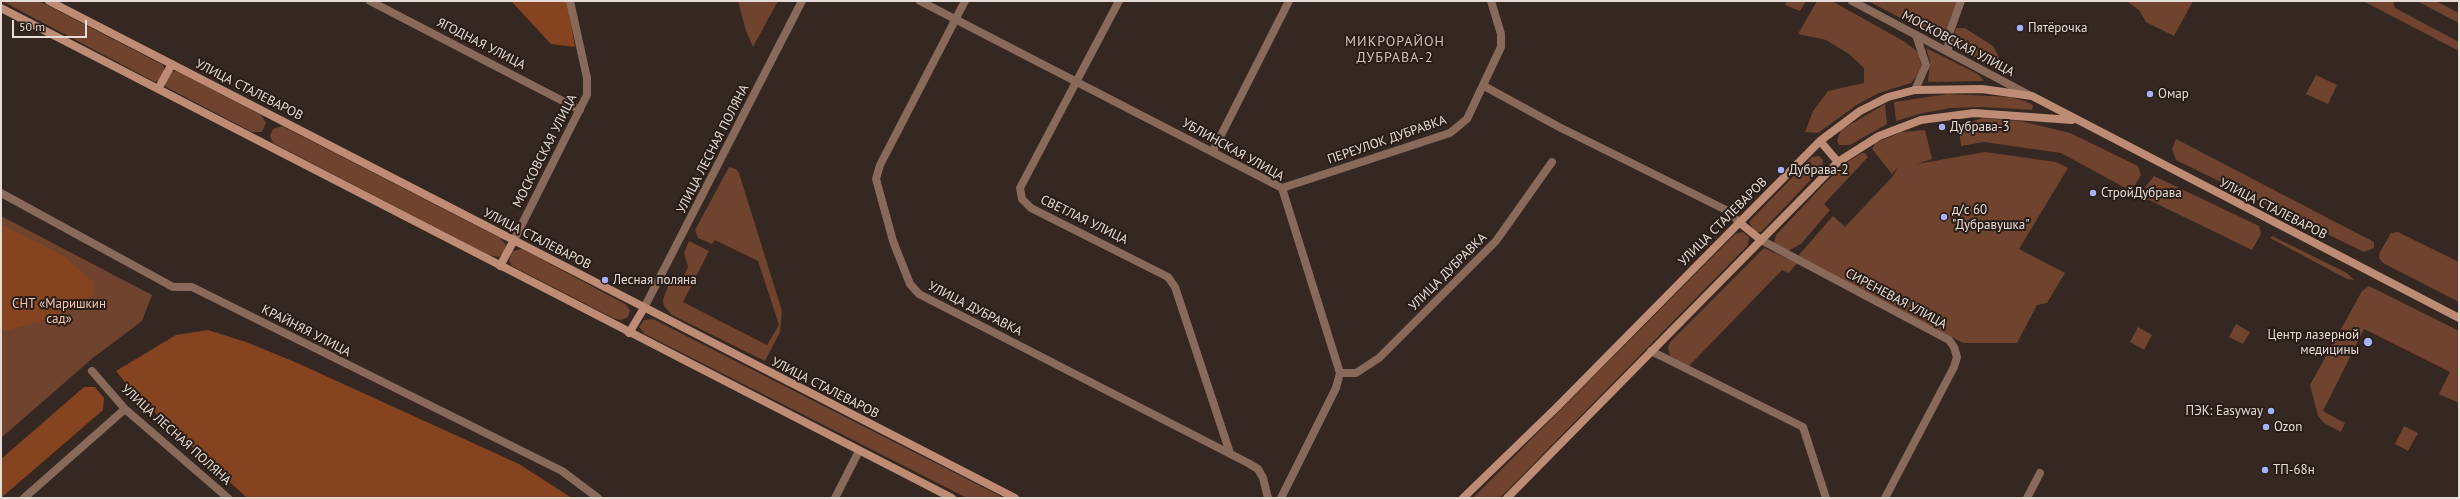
<!DOCTYPE html>
<meta charset="utf-8">
<style>
body{margin:0}
#map{position:relative;width:2460px;height:499px;overflow:hidden;background:#352721;font-family:"PT Sans",sans-serif}
canvas{display:block}
.frame{position:absolute;inset:0;border:2px solid #e5dcd7;pointer-events:none}
.scale{position:absolute;left:12px;top:20px;width:75px;height:18px;box-sizing:border-box;border:2px solid #e5dcd7;border-top:0;padding-left:5px;font-size:12px;line-height:14px;white-space:nowrap;color:#e5dcd7;-webkit-text-stroke:3px #2a1d17;paint-order:stroke}
</style>
<div id="map">
<canvas width="2460" height="499"></canvas>
<div class="frame"></div>
<div class="scale">50 m</div>
</div>
<script>
const c = document.querySelector('canvas').getContext('2d');
c.lineJoin = 'round';
function fill(path, color) {
  c.fillStyle = color;
  c.fill(path, 'evenodd');
}
function toPath(rows) {
  const path = new Path2D();
  for (const r of rows) {
    path.moveTo(r[0], r[1]);
    for (let i = 2; i < r.length; i += 2) path.lineTo(r[i], r[i + 1]);
  }
  return path;
}
function trace(path, color, width, dash) {
  c.strokeStyle = color;
  c.lineWidth = width;
  c.lineCap = dash ? 'butt' : 'round';
  c.setLineDash(dash || []);
  c.stroke(path);
}
function write(font, color, halo, rows, align = 'center') {
  c.font = font + ' "PT Sans",sans-serif';
  c.lineWidth = 4;
  c.setLineDash([]);
  c.textBaseline = 'middle';
  c.strokeStyle = halo;
  c.fillStyle = color;
  for (const [text, x, y, turn = 0] of rows) {
    c.save();
    c.translate(x, y);
    c.rotate((+turn || 0) * Math.PI / 180);
    c.textAlign = isNaN(turn) ? turn : align;
    if (halo) c.strokeText(text, 0, 0);
    c.fillText(text, 0, 0);
    c.restore();
  }
}
fill(toPath([
 [2,1,39,1,163,65,165,70,160,80,155,82],
 [738,1,778,1,753,47,746,31],
 [1787,1,1806,1,1800,11,1785,5],
 [1817,1,1832,1,1905,42,1918,52,1921,65,1920,72,1911,83,1879,93,1858,104,1818,133,1805,132,1813,111,1828,91,1864,83,1864,68,1849,54,1826,40,1798,34],
 [1868,1,1957,1,1947,28,1942,35,1937,37],
 [2126,1,2193,1,2174,36,2146,22,2139,10],
 [2363,1,2393,1,2395,8,2459,42,2459,51],
 [2417,1,2436,1,2459,13,2459,23],
 [1956,28,1965,28,1993,46,1998,55,1999,66,1997,70,1953,45,1952,42],
 [1926,48,1978,74,1984,81,1928,82,1930,61],
 [176,71,261,115,266,123,262,132,252,132,166,87,165,84,171,72],
 [2316,75,2337,85,2328,104,2306,94],
 [1948,94,2010,97,2025,101,2033,105,2032,110,1982,107,1950,108,1919,114,1896,121,1894,102],
 [1885,104,1887,124,1850,145,1839,145,1837,140,1841,130],
 [1983,118,2021,121,2070,133,2138,166,2141,175,2131,191,2061,153,1984,142,1961,146,1959,126],
 [282,126,500,238,506,245,504,251,499,257,489,255,273,143,270,136,273,129],
 [1925,130,1932,159,1917,164,1985,152,2056,162,2068,168,2019,249,2065,273,2047,303,2037,305,2017,343,1963,343,1798,256,1833,216,1845,227,1893,176,1898,167,1892,174,1872,149,1875,143,1902,132],
 [2176,139,2374,242,2374,248,2364,252,2176,160,2172,149],
 [1862,153,1865,153,1868,157,1824,204,1830,210,1801,244,1788,251,1774,243,1776,235,1827,181,1847,162],
 [1819,156,1823,160,1822,168,1761,232,1755,232,1749,222,1812,157],
 [729,167,736,169,739,173,782,311,780,332,765,361,672,315,664,306,663,300,670,281,680,284,688,267,684,253,689,241,709,251,683,302,767,345,779,325,758,261,715,240,712,244,698,238,695,230],
 [2154,176,2259,226,2261,234,2252,250,2139,195],
 [1,216,152,295,142,321,94,357,1,438],
 [1743,232,1749,237,1748,245,1507,491,1499,498,1473,498,1735,234],
 [2398,232,2459,262,2459,302,2383,263,2379,258,2380,252,2391,233],
 [2272,236,2347,273,2354,280,2347,279,2270,238],
 [1764,248,1797,263,1789,273,1782,270,1689,366,1670,356,1668,347,1670,342],
 [522,249,625,304,630,310,628,317,621,320,615,319,512,266,509,260,513,251],
 [2369,286,2459,331,2459,403,2439,394,2450,372,2364,329,2323,411,2345,423,2341,432,2324,423,2318,416,2310,385,2362,291],
 [653,319,1004,498,967,498,645,334,639,327,644,320],
 [2236,324,2250,332,2243,344,2229,337],
 [2138,327,2152,335,2144,350,2130,342],
 [2404,426,2418,433,2408,451,2395,444]
]), '#6f432e');
fill(toPath([
 [511,1,567,1,575,47,551,44],
 [1,224,64,256,93,282,93,296,56,317,1,332],
 [208,330,246,342,295,362,519,464,572,498,247,498,131,390,116,371,176,335],
 [84,387,95,387,104,398,103,410,1,498,1,459]
]), '#86431f');
trace(toPath([
 [370,1,580,110],
 [920,1,1282,188,1340,373,1336,388,1281,498],
 [965,1,880,165,876,179,893,241,910,284,919,294,1248,463,1258,469,1263,478,1268,498],
 [1119,1,1020,188,1022,199,1031,208,1168,277,1175,287,1230,453],
 [1948,51,1949,34,1961,1],
 [1484,86,1559,127,1728,211,1740,223],
 [1915,90,1926,65,1916,35],
 [1213,151,1289,1],
 [1282,188,1450,133,1467,119,1501,47,1501,34,1491,1],
 [1,193,173,287,192,287,562,471,598,498],
 [514,240,587,95,587,78,570,1],
 [1761,240,1949,340,1954,347,1957,357,1954,367,1885,498],
 [644,308,802,1],
 [1651,351,1803,427,1826,498],
 [92,371,125,409,228,498],
 [1340,373,1356,373,1379,358,1496,241,1552,162],
 [24,498,125,409],
 [835,498,859,451],
 [2027,498,2040,473]
]), '#88695a', 8);
trace(toPath([
 [1852,1,2029,95]
]), '#88695a', 8);
trace(toPath([
 [49,1,1015,498],
 [1,8,952,498],
 [158,89,172,64],
 [1820,141,1838,162],
 [1740,223,1761,240],
 [500,266,514,240],
 [629,333,644,308],
 [1463,498,1556,408,1820,141,1860,111,1888,97,1915,90,1982,89,2032,96,2459,318],
 [1507,498,1838,162,1879,136,1921,120,1974,113,2072,120]
]), '#be8b74', 8);
for (const [x, y, r, color] of [
 [2020,28,4,"#a6b1fc"],
 [2150,94,4,"#a6b1fc"],
 [1942,127,4,"#a6b1fc"],
 [1781,170,4,"#a6b1fc"],
 [2093,193,4,"#a6b1fc"],
 [1944,217,4,"#a6b1fc"],
 [605,280,4,"#a6b1fc"],
 [2368,342,5,"#a6b1fc"],
 [2271,411,4,"#a6b1fc"],
 [2266,427,4,"#a6b1fc"],
 [2265,470,4,"#a6b1fc"]
]) {
  const dot = new Path2D();
  dot.arc(x, y, r, 0, 2 * Math.PI);
  c.fillStyle = color;
  c.fill(dot);
  trace(dot, '#2a1d17', 1.5);
}
write('13px', '#e5dcd7', '#2a1d17', [
 ["Пятёрочка",2028,28],
 ["Омар",2158,94],
 ["Дубрава-3",1950,127],
 ["Дубрава-2",1789,170],
 ["СтройДубрава",2101,193],
 ["д/с 60",1952,210],
 ["\"Дубравушка\"",1952,225],
 ["Лесная поляна",613,280],
 ["Центр лазерной",2359,335,"right"],
 ["медицины",2359,350,"right"],
 ["ПЭК: Easyway",2263,411,"right"],
 ["Ozon",2274,427],
 ["ТП-68н",2273,470]
], 'left');
write('13px', '#e5dcd7', '#2a1d17', [
 ["ЯГОДНАЯ УЛИЦА",481,44,27],
 ["МОСКОВСКАЯ УЛИЦА",1958,44,28],
 ["УЛИЦА СТАЛЕВАРОВ",249,90,27],
 ["ПЕРЕУЛОК ДУБРАВКА",1387,140,-19],
 ["УЛИЦА ЛЕСНАЯ ПОЛЯНА",713,149,-63],
 ["УБЛИНСКАЯ УЛИЦА",1233,150,29],
 ["МОСКОВСКАЯ УЛИЦА",545,151,-63],
 ["УЛИЦА СТАЛЕВАРОВ",2273,209,27],
 ["СВЕТЛАЯ УЛИЦА",1084,220,26],
 ["УЛИЦА СТАЛЕВАРОВ",1723,222,-45],
 ["УЛИЦА СТАЛЕВАРОВ",537,239,27],
 ["УЛИЦА ДУБРАВКА",1448,272,-45],
 ["СИРЕНЕВАЯ УЛИЦА",1896,299,28],
 ["УЛИЦА ДУБРАВКА",975,309,27],
 ["КРАЙНЯЯ УЛИЦА",306,331,27],
 ["УЛИЦА СТАЛЕВАРОВ",825,388,27],
 ["УЛИЦА ЛЕСНАЯ ПОЛЯНА",176,435,42]
]);
write('13px', '#f1c8b5', '#2a1d17', [
 ["СНТ «Маришкин",59,304],
 ["сад»",59,319]
]);
c.letterSpacing = '1px';
write('14px', '#d2c0b8', '#2a1d17', [
 ["МИКРОРАЙОН",1395,42],
 ["ДУБРАВА-2",1395,58]
]);
c.letterSpacing = '0px';
</script>
